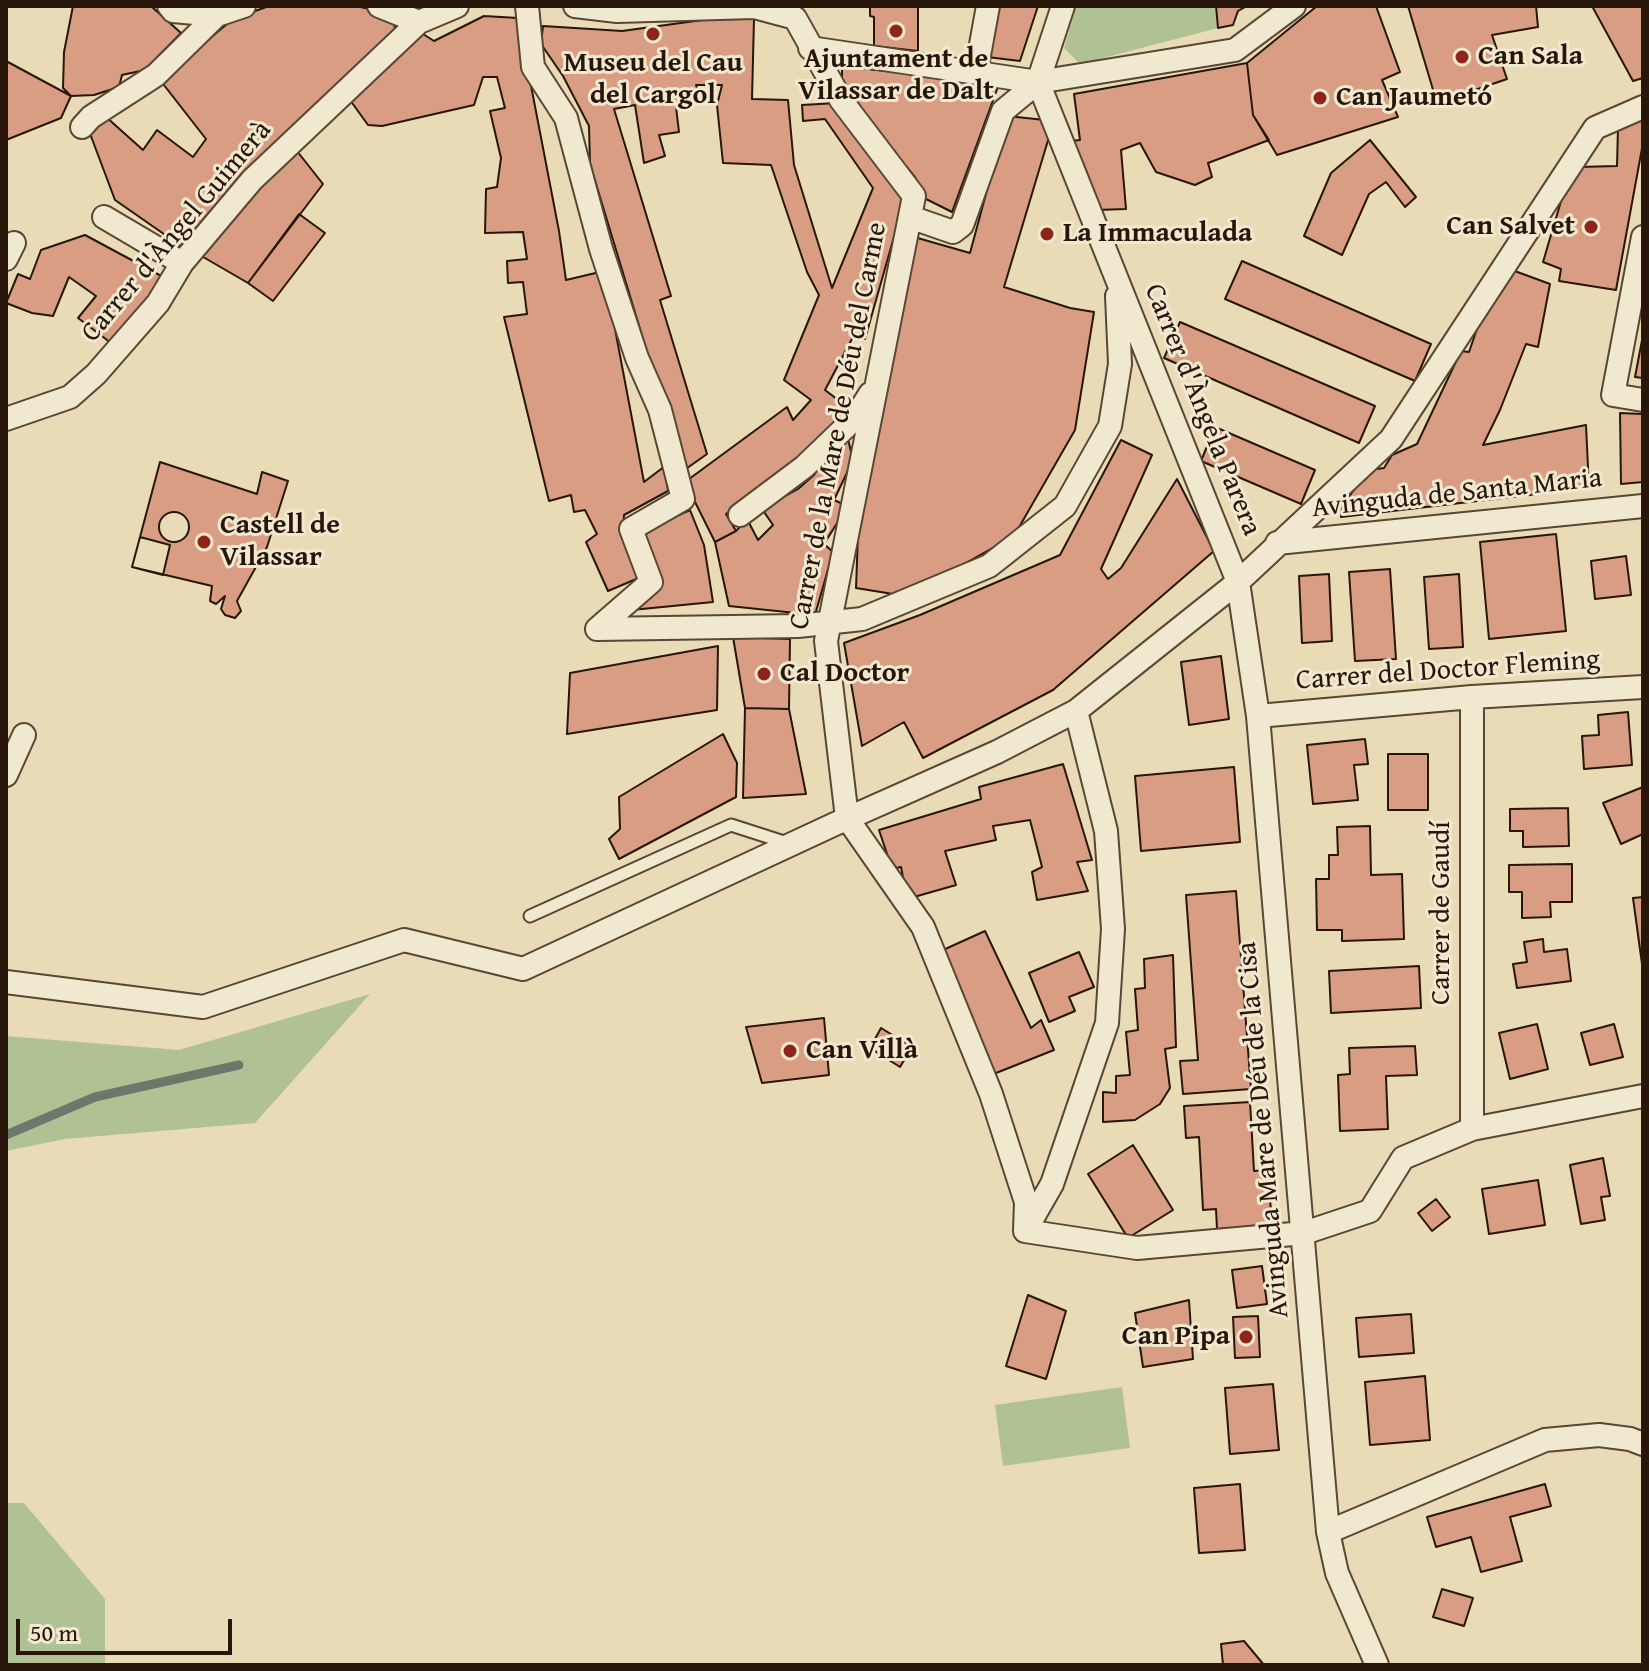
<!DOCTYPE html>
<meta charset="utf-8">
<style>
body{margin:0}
#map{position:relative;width:1649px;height:1671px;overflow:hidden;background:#eadbb7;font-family:"Gentium Book Plus",serif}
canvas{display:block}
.frame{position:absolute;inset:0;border:8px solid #271609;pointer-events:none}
.scale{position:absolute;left:16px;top:1619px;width:216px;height:36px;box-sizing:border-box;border:4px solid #271609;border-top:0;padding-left:10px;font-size:24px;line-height:28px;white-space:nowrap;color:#271609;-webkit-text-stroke:6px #f1e8d0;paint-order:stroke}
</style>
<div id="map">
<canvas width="1649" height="1671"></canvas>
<div class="frame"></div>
<div class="scale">50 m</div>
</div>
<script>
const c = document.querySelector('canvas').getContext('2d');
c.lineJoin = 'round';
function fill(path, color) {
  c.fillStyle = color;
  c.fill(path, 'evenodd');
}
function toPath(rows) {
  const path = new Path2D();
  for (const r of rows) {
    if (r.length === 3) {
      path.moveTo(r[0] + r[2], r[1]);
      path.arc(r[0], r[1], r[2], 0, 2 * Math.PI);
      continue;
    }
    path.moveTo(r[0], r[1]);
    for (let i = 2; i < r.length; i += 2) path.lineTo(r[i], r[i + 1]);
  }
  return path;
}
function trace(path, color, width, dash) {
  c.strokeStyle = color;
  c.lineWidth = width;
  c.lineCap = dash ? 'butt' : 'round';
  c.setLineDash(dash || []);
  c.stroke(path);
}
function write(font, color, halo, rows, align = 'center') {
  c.font = font + ' "Gentium Book Plus",serif';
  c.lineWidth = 6;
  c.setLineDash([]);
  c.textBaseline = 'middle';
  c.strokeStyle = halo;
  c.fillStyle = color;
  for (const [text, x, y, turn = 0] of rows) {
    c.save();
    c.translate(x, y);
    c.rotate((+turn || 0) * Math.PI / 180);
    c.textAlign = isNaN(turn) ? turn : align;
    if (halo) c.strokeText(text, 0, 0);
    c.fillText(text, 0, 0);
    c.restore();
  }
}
fill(toPath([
 [1076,6,1215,6,1218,28,1080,64,1064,48],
 [370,994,255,1123,65,1139,6,1151,6,1036,179,1050],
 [1122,1387,1130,1448,1003,1466,995,1405],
 [6,1503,24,1503,105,1599,105,1664,6,1665]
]), '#b0c194');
trace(toPath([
 [6,1135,95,1097,239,1065]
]), '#6b796c', 9);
const building = toPath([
 [73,6,151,6,181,33,145,70,122,75,119,87,94,95,71,96,63,88,64,52,73,6],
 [269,6,356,6,392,14,396,33,184,248,115,200,89,131,105,116,143,150,157,130,193,157,206,139,160,80,233,19,269,6],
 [870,6,918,6,918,51,874,46,874,17,870,16,870,6],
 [994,6,1038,6,1020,61,987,57,994,6],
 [1216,6,1247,6,1238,11,1233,25,1218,28,1216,6],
 [1317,6,1376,6,1400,72,1382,80,1398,117,1277,155,1253,115,1247,63,1317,6],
 [1408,6,1536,6,1538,27,1492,35,1507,79,1437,103,1408,6],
 [1592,6,1643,6,1643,78,1633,81,1592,6],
 [484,16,518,18,559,231,566,280,604,271,644,482,665,466,668,491,624,515,623,531,641,577,608,591,586,542,597,534,585,510,574,512,571,495,549,501,504,317,527,314,523,282,508,283,507,261,527,259,523,232,485,233,486,189,497,187,501,158,490,111,505,108,497,77,483,77,474,105,382,126,368,125,350,100,410,43,423,34,434,41,484,16],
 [732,16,754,19,752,99,788,100,794,165,832,288,873,188,825,119,803,121,802,105,837,103,905,198,865,339,854,335,825,390,846,406,828,437,726,514,736,531,715,542,685,482,787,407,793,420,811,400,784,380,819,295,807,272,771,165,723,163,717,105,722,85,696,85,702,102,676,107,679,132,659,135,665,156,644,163,635,105,614,109,671,296,660,300,707,454,683,471,590,164,589,126,563,76,541,44,543,26,622,31,732,16],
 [6,61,71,96,61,118,6,140,6,61],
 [1247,63,1253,115,1269,140,1208,163,1212,177,1195,185,1156,172,1140,143,1121,150,1126,209,1097,210,1070,141,1080,140,1074,94,1247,63],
 [842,66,999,84,952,212,922,197,915,177,842,92,842,66],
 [1007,116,1045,120,1049,137,1004,287,1070,308,1094,312,1075,430,1014,536,939,578,899,595,856,588,858,534,914,237,970,253,1007,116],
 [1643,117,1643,143,1616,290,1559,281,1561,269,1543,262,1564,191,1578,167,1617,166,1618,127,1643,117],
 [1370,140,1416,197,1405,207,1386,182,1369,194,1342,255,1304,236,1331,173,1370,140],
 [293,146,323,184,248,283,198,254,293,146],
 [299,214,325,233,273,301,248,283,299,214],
 [85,235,165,278,111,343,78,318,96,296,69,277,53,316,32,313,6,303,18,274,30,279,41,250,85,235],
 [1242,261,1431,344,1415,381,1225,299,1242,261],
 [1512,270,1550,284,1538,347,1526,344,1500,410,1483,445,1586,425,1589,488,1341,517,1342,506,1369,470,1384,468,1392,455,1417,444,1461,351,1469,352,1479,323,1512,270],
 [1180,322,1375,406,1359,443,1164,358,1180,322],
 [1643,335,1643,378,1635,377,1643,335],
 [1620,413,1643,414,1643,482,1621,484,1620,413],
 [1215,427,1315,470,1301,504,1201,461,1215,427],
 [848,439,853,460,834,500,843,504,839,520,824,544,833,552,815,615,729,606,715,542,736,531,747,519,758,540,773,525,762,509,798,489,814,475,826,455,848,439],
 [1121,440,1152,455,1101,569,1108,579,1121,568,1177,479,1214,551,1053,690,923,758,904,722,862,746,844,643,920,615,1060,555,1121,440],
 [160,462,257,494,262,472,288,481,267,547,237,601,241,611,235,618,225,615,221,609,225,596,216,604,210,601,212,586,132,567,160,462],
 [690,510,704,545,713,602,632,610,659,585,643,531,690,510],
 [174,527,15],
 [1556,534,1566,631,1489,639,1480,542,1556,534],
 [140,537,170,545,163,575,132,567,140,537],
 [1626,556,1631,595,1595,599,1591,561,1626,556],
 [1390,569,1396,659,1355,661,1349,572,1390,569],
 [1329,574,1332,641,1302,643,1299,576,1329,574],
 [1459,574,1463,647,1429,649,1424,577,1459,574],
 [733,637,790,639,789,709,745,708,733,637],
 [718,646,717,710,567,734,570,673,718,646],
 [1221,656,1229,719,1189,725,1181,662,1221,656],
 [745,708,789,709,806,794,743,798,745,708],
 [1628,712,1632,765,1584,769,1582,736,1599,735,1598,715,1628,712],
 [723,734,737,763,736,797,619,859,609,839,620,829,619,797,723,734],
 [1365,739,1368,764,1354,765,1358,800,1313,804,1307,745,1365,739],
 [1388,754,1428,754,1428,810,1388,810,1388,754],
 [1063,764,1092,860,1077,862,1088,891,1037,900,1032,872,1042,867,1030,820,993,826,996,840,945,851,956,885,907,899,901,867,892,869,879,830,981,799,979,787,1063,764],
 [1234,767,1240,842,1141,851,1135,776,1234,767],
 [1643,787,1643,834,1621,844,1603,803,1643,787],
 [1568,808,1569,846,1523,847,1523,831,1510,831,1510,809,1568,808],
 [1370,826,1371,875,1402,874,1404,939,1342,941,1342,930,1317,930,1316,879,1329,879,1329,855,1338,855,1337,827,1370,826],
 [1572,864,1572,902,1550,902,1551,917,1522,918,1522,892,1509,892,1509,865,1572,864],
 [1236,891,1251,1089,1183,1094,1180,1061,1198,1060,1186,895,1236,891],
 [1643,897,1643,964,1642,964,1633,898,1643,897],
 [985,931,1031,1028,1041,1020,1054,1050,991,1075,943,950,985,931],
 [1543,939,1544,952,1567,949,1571,981,1517,988,1513,964,1527,962,1524,942,1543,939],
 [1079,952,1094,987,1069,997,1075,1011,1049,1022,1029,973,1079,952],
 [1173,955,1176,1047,1165,1049,1170,1088,1160,1104,1135,1120,1103,1122,1103,1092,1116,1093,1116,1076,1130,1075,1126,1032,1138,1030,1135,989,1145,988,1144,959,1173,955],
 [1419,966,1421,1008,1331,1013,1329,971,1419,966],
 [824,1018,829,1075,762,1083,746,1027,824,1018],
 [1537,1024,1548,1069,1510,1079,1499,1033,1537,1024],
 [1614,1024,1623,1057,1590,1065,1581,1033,1614,1024],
 [881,1028,912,1047,900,1067,870,1048,881,1028],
 [1415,1046,1417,1075,1386,1076,1388,1129,1340,1131,1338,1075,1350,1074,1349,1048,1415,1046],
 [1250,1102,1254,1171,1268,1170,1272,1226,1217,1229,1216,1209,1203,1210,1199,1137,1186,1138,1184,1106,1250,1102],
 [1133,1145,1173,1210,1128,1238,1088,1174,1133,1145],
 [1603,1158,1610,1196,1601,1197,1605,1220,1581,1224,1570,1165,1603,1158],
 [1538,1180,1545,1225,1489,1234,1482,1189,1538,1180],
 [1436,1199,1450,1217,1432,1231,1418,1213,1436,1199],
 [1262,1266,1267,1304,1237,1308,1232,1270,1262,1266],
 [1028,1295,1066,1311,1046,1379,1006,1366,1028,1295],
 [1189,1300,1193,1359,1143,1367,1135,1313,1189,1300],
 [1411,1314,1414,1353,1359,1357,1356,1318,1411,1314],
 [1258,1316,1260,1357,1235,1358,1233,1317,1258,1316],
 [1425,1376,1430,1440,1370,1445,1365,1382,1425,1376],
 [1273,1384,1279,1450,1230,1454,1225,1388,1273,1384],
 [1240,1484,1245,1550,1199,1553,1194,1488,1240,1484],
 [1545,1484,1551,1506,1510,1517,1522,1561,1481,1572,1471,1537,1436,1547,1427,1517,1545,1484],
 [1442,1589,1473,1598,1464,1626,1433,1617,1442,1589],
 [1244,1641,1264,1665,1223,1665,1221,1644,1244,1641]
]);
fill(building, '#d99d84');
trace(building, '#271609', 2);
const service = toPath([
 [530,916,731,825,787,843]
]);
const minor = toPath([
 [169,6,173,11,217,15],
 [379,6,419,22],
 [527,6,533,67,566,118,601,249,637,358,660,410,683,499,631,529,651,582,597,629],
 [575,6,617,11,754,7,795,18,841,100,914,196,826,641,847,818,923,927,991,1094,1026,1202,1025,1231],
 [810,48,1038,82,1235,50,1294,6],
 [976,72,988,6],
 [1038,82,1238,582,1258,716,1328,1532,1337,1573,1377,1665],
 [1038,82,1063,6],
 [82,127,91,117,156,75,217,15,244,6],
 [104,217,182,263],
 [910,217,953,232,962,225,1003,111,1038,82],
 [1643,237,1613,395,1643,400],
 [6,259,14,243],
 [6,419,70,397,96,374,158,303,182,263,252,180,419,22,457,6],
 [740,515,804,467,855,418,870,394],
 [1277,543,1643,506],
 [597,629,798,626,862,619,989,566,1065,506,1110,426,1120,364,1117,296],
 [1258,716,1472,697,1643,687],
 [6,775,24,735],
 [6,982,203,1007,404,940,523,969,835,824,997,752,1076,711,1238,582,1391,439,1595,128,1643,107],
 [1472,1129,1472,697],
 [1028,1226,1052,1184,1107,1023,1113,929,1106,831,1076,711],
 [1025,1231,1137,1248,1304,1233,1370,1211,1403,1158,1472,1129,1643,1096],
 [1328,1532,1545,1440,1599,1435,1630,1439,1643,1444]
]);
trace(service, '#584734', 15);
trace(minor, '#584734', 26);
trace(service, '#f1e8d0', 11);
trace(minor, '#f1e8d0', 22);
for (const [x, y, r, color] of [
 [896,31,8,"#8f2418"],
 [653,34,8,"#8f2418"],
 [1462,57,8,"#8f2418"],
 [1320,98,8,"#8f2418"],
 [1591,227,8,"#8f2418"],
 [1047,234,8,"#8f2418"],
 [204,542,8,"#8f2418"],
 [764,674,8,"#8f2418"],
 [790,1051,8,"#8f2418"],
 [1246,1337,8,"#8f2418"]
]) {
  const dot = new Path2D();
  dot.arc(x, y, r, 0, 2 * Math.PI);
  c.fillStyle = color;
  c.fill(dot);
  trace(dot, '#f1e8d0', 3);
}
write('bold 28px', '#271609', '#f1e8d0', [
 ["Can Sala",1478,57],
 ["Ajuntament de",896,60,"center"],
 ["Vilassar de Dalt",896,92,"center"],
 ["Museu del Cau",653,64,"center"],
 ["del Cargol",653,96,"center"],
 ["Can Jaumetó",1336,98],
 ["Can Salvet",1575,227,"right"],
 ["La Immaculada",1063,234],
 ["Castell de",220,526],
 ["Vilassar",220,558],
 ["Cal Doctor",780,674],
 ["Can Villà",806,1051],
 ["Can Pipa",1230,1337,"right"]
], 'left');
write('28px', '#271609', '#f1e8d0', [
 ["Carrer d'Àngel Guimerà",177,232,-50],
 ["Carrer d'Àngela Parera",1202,410,68],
 ["Carrer de la Mare de Déu del Carme",839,426,-79],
 ["Avinguda de Santa Maria",1457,494,-6],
 ["Carrer del Doctor Fleming",1448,671,-4],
 ["Carrer de Gaudí",1442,913,-90],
 ["Avinguda Mare de Déu de la Cisa",1264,1130,-95]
]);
</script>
